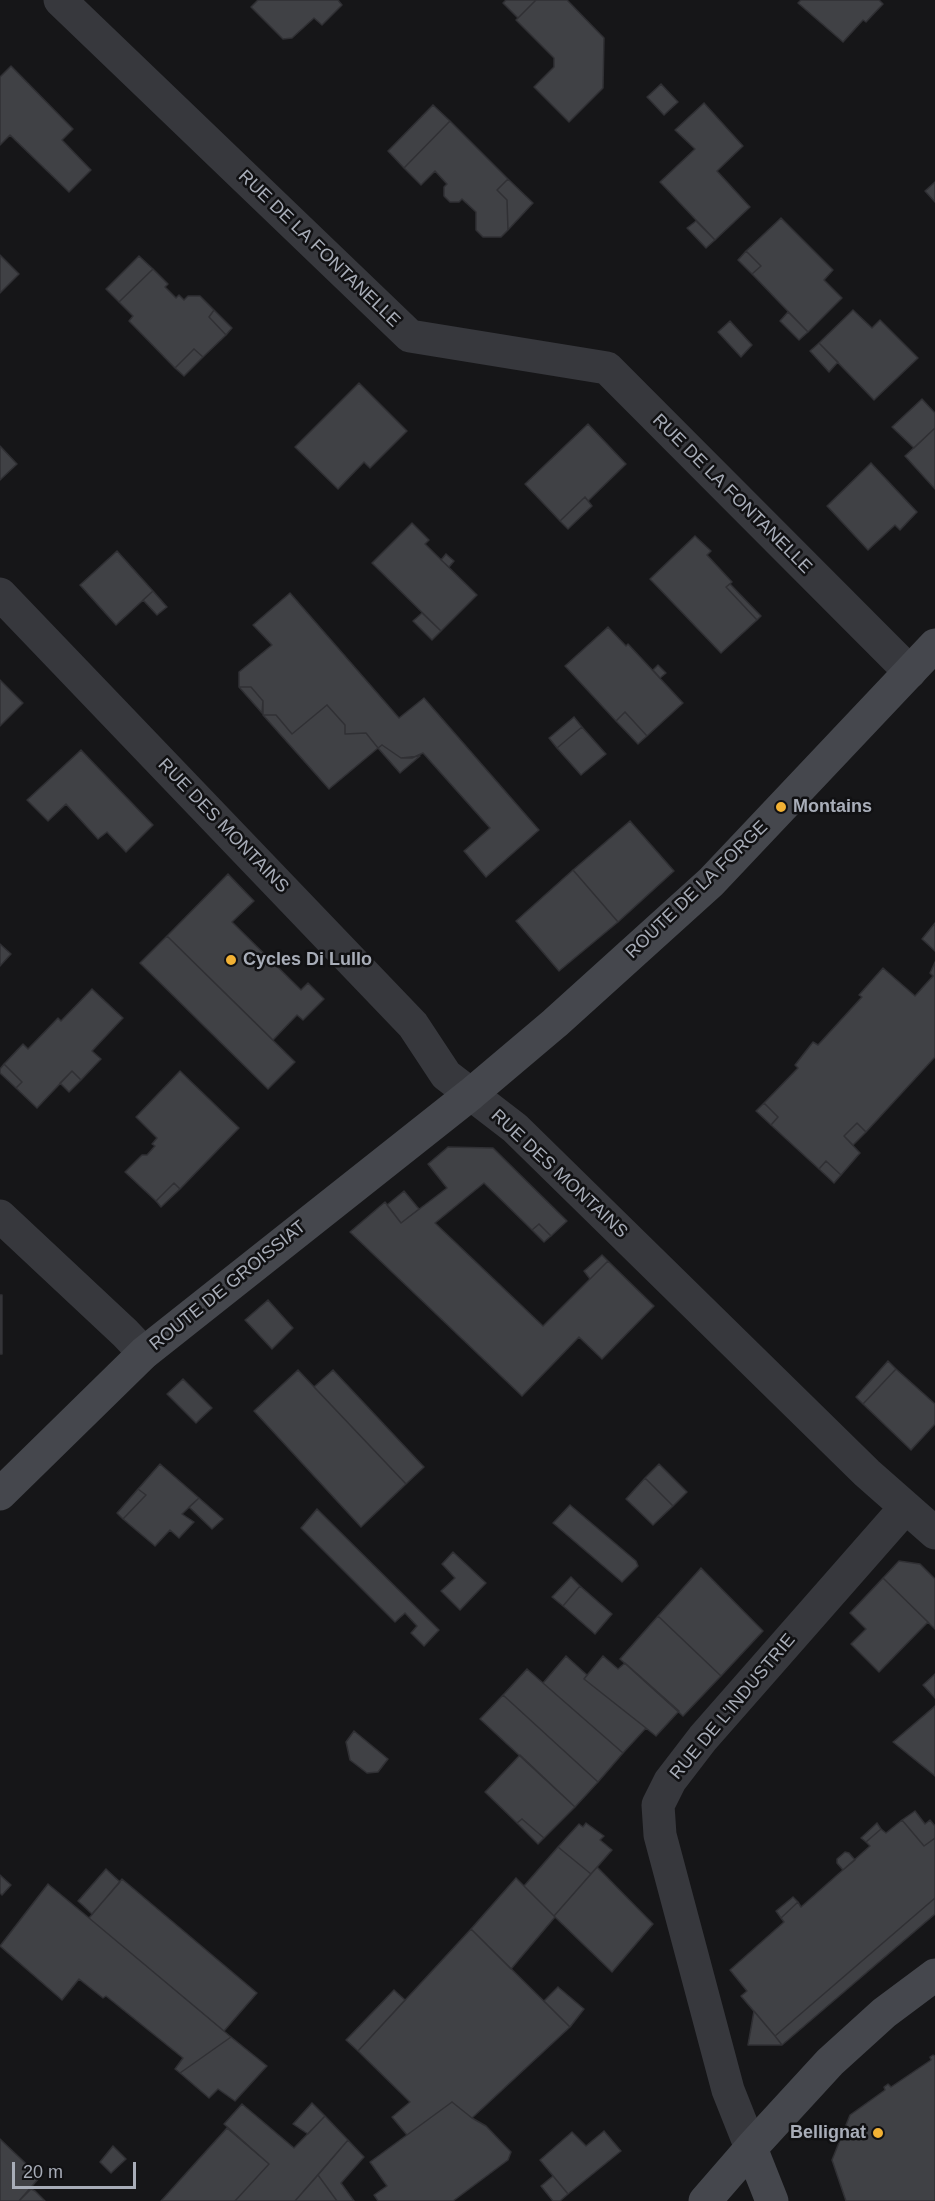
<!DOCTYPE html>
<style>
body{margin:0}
#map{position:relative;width:935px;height:2201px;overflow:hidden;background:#161618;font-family:Helvetica,sans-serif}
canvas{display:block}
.scale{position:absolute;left:12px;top:2162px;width:124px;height:27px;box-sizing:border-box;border:3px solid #a8adb8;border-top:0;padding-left:8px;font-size:18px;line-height:21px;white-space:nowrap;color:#a8adb8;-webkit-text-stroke:4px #111113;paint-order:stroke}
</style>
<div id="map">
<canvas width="935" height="2201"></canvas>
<div class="scale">20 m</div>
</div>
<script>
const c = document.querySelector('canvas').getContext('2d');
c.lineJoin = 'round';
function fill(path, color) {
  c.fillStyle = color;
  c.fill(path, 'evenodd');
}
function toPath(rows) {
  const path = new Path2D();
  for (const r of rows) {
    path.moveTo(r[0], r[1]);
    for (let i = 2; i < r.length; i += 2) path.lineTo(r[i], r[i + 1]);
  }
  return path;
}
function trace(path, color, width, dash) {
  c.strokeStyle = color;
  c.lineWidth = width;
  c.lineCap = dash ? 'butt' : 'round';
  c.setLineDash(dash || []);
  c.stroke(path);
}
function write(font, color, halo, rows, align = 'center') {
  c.font = font + ' Helvetica,sans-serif';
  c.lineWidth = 5;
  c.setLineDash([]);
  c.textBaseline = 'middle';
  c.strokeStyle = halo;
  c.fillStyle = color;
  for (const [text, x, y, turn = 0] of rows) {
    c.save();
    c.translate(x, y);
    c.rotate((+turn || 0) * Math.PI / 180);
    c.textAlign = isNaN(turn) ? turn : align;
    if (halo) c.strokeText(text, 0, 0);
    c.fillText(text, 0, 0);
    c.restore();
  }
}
const building = toPath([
 [258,0,338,0,342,5,322,25,314,18,292,38,283,39,251,7,258,0],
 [506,0,536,0,518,18,503,3,506,0],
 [536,0,567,0,604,38,603,88,569,122,534,87,554,67,554,58,516,20,536,0],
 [801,0,879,0,883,4,866,22,863,20,843,42,798,3,801,0],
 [11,66,73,129,62,140,91,170,69,192,10,135,0,145,0,77,11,66],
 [661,84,678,102,664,115,647,97,661,84],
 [704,103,743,146,717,171,750,207,715,240,660,182,695,149,675,130,704,103],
 [433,105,450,121,404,168,388,151,433,105],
 [450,121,508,179,497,190,507,200,508,230,501,237,483,237,476,230,476,212,462,199,459,202,450,202,444,196,444,187,447,184,435,171,421,185,404,168,450,121],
 [508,179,533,203,508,230,507,200,497,190,508,179],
 [935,182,935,202,925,191,935,182],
 [781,218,833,270,824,280,842,298,808,332,752,274,761,266,746,251,781,218],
 [696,221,715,240,706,248,687,228,696,221],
 [746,251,761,266,752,274,738,260,746,251],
 [0,255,19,274,0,293,0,255],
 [139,256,153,269,119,302,106,289,139,256],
 [153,269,168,284,165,287,176,298,179,295,184,300,188,296,200,296,214,310,209,317,226,335,203,357,194,349,175,368,129,321,133,316,119,302,153,269],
 [214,310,232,328,226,335,209,317,214,310],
 [853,310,872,328,880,320,918,358,874,400,819,343,853,310],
 [788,312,808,332,799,340,780,321,788,312],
 [730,321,752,345,741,357,718,332,730,321],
 [819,343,838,362,829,372,810,351,819,343],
 [194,349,203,357,184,376,175,368,194,349],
 [359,383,407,431,370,468,364,462,338,489,295,447,359,383],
 [922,399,935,413,935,428,914,448,892,427,922,399],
 [588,424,626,464,588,501,585,497,560,521,525,484,588,424],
 [935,428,935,489,905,456,935,428],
 [0,446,17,464,0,480,0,446],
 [871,463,917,512,900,530,895,525,868,550,827,506,871,463],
 [585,497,592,506,568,529,560,521,585,497],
 [412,523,429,540,425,544,477,595,441,631,372,563,412,523],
 [695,536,711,551,707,555,732,582,726,587,757,620,721,653,650,579,695,536],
 [117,551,153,591,116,625,80,585,117,551],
 [446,554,454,561,449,567,441,560,446,554],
 [730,584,761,616,757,620,726,587,730,584],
 [153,591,167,607,157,615,143,600,153,591],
 [290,593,399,718,424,698,539,830,486,877,464,851,490,828,423,753,412,758,401,758,382,745,378,748,366,733,345,734,345,725,327,705,292,734,276,715,263,715,263,701,251,687,239,687,239,672,272,645,253,625,290,593],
 [422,613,441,631,432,640,413,621,422,613],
 [608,627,626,646,628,644,683,703,647,736,625,712,616,721,565,666,608,627],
 [658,665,666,673,660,678,653,670,658,665],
 [0,680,23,703,0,726,0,680],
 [239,687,251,687,263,701,262,713,239,687],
 [327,705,345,725,345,734,366,733,378,748,329,789,263,715,276,715,292,734,327,705],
 [625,712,647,736,638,744,616,721,625,712],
 [574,717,582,727,557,748,549,738,574,717],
 [582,727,606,754,581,775,557,748,582,727],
 [382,745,401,758,420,756,400,773,378,748,382,745],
 [81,750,153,825,126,852,107,832,98,839,66,804,48,821,27,800,81,750],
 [630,821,674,871,618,922,573,870,630,821],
 [573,870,618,922,559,971,516,921,573,870],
 [228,874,254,901,232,922,301,990,308,983,324,999,303,1020,297,1015,273,1040,167,936,228,874],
 [935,923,935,951,922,939,935,923],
 [167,936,295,1062,268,1089,140,963,167,936],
 [0,944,11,954,0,966,0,944],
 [935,962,935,1057,866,1132,857,1123,844,1136,860,1153,841,1175,826,1161,819,1169,771,1125,778,1117,764,1103,798,1068,795,1065,813,1042,818,1045,862,997,859,995,883,968,915,996,933,976,930,973,935,962],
 [92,989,123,1018,92,1051,101,1059,81,1080,72,1071,37,1108,16,1088,22,1082,4,1064,23,1044,28,1049,58,1018,61,1021,92,989],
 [4,1064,22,1082,16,1088,0,1073,0,1069,4,1064],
 [72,1071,81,1080,69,1092,60,1083,72,1071],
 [180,1071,239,1128,180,1189,174,1183,156,1201,125,1172,142,1155,147,1155,155,1146,152,1144,157,1138,136,1117,180,1071],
 [764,1103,778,1117,771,1125,756,1111,764,1103],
 [857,1123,866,1132,853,1145,844,1136,857,1123],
 [448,1147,493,1148,567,1221,551,1236,539,1224,532,1230,484,1183,435,1223,543,1326,608,1261,654,1306,602,1359,579,1337,522,1396,350,1232,385,1202,401,1223,447,1188,428,1164,448,1147],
 [826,1161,841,1175,834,1183,819,1169,826,1161],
 [174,1183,180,1189,161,1207,156,1201,174,1183],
 [404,1191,419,1209,401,1223,387,1205,404,1191],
 [539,1224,551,1236,544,1242,532,1230,539,1224],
 [602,1255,608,1261,590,1279,584,1271,602,1255],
 [0,1295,2,1295,2,1354,0,1354,0,1295],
 [268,1300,293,1328,272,1349,245,1320,268,1300],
 [888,1361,896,1369,863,1404,856,1397,888,1361],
 [896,1369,935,1404,935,1424,911,1450,863,1404,896,1369],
 [298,1370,406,1484,361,1527,254,1411,298,1370],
 [333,1370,424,1467,406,1484,314,1387,333,1370],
 [183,1379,212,1408,196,1423,167,1394,183,1379],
 [160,1464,199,1498,182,1514,194,1522,179,1538,170,1530,155,1546,123,1519,146,1495,138,1489,160,1464],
 [659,1464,687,1492,673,1506,645,1478,659,1464],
 [645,1478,673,1506,653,1525,626,1499,645,1478],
 [138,1489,146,1495,123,1519,117,1513,138,1489],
 [199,1498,223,1519,212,1529,189,1507,199,1498],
 [570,1505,636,1561,638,1566,622,1582,553,1523,570,1505],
 [317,1509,439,1630,424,1646,411,1633,417,1626,405,1613,395,1622,301,1528,317,1509],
 [453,1552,486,1583,460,1610,441,1591,455,1578,442,1564,453,1552],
 [899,1561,920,1564,935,1579,935,1629,883,1578,899,1561],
 [701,1568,763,1631,721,1676,658,1616,701,1568],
 [571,1577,580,1586,563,1606,552,1597,571,1577],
 [883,1578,928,1622,879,1672,851,1644,866,1629,850,1613,883,1578],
 [580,1586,612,1614,595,1634,563,1606,580,1586],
 [658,1616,721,1676,683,1716,620,1659,658,1616],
 [566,1656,587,1675,584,1679,646,1728,623,1753,543,1683,566,1656],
 [603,1656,618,1669,625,1663,679,1711,656,1736,584,1679,603,1656],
 [527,1669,623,1753,598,1782,503,1695,527,1669],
 [935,1674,935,1698,923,1685,935,1674],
 [503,1695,598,1782,575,1807,480,1719,503,1695],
 [935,1706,935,1776,893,1742,935,1706],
 [354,1731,388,1759,378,1772,367,1773,350,1760,346,1742,354,1731],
 [520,1755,575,1807,544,1838,522,1819,517,1823,485,1792,520,1755],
 [915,1811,925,1824,930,1820,935,1826,935,1838,924,1846,902,1820,915,1811],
 [522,1819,544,1838,538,1844,517,1823,522,1819],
 [902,1820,924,1846,935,1838,935,1898,775,2036,741,1996,747,1991,730,1970,784,1922,781,1918,798,1902,801,1907,870,1846,866,1842,881,1829,886,1833,902,1820],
 [586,1823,604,1836,600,1840,612,1850,591,1874,558,1847,579,1824,583,1827,586,1823],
 [877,1823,881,1829,866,1842,861,1838,877,1823],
 [558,1847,591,1874,554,1916,524,1886,558,1847],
 [845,1852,849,1853,855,1860,843,1870,837,1863,837,1859,845,1852],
 [597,1867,653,1924,612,1972,554,1916,597,1867],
 [106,1869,120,1882,92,1914,78,1901,106,1869],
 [0,1875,11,1885,2,1895,0,1893,0,1875],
 [516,1878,555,1917,511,1969,471,1929,516,1878],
 [122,1879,257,1993,224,2031,89,1918,122,1879],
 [48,1884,89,1918,231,2037,180,2073,175,2069,183,2058,106,1996,103,1998,79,1979,62,2000,0,1946,48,1884],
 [793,1897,798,1902,781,1918,776,1911,793,1897],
 [935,1898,935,1914,782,2045,775,2036,935,1898],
 [471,1929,570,2027,472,2118,452,2102,407,2135,392,2117,410,2102,358,2051,471,1929],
 [558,1987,584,2009,570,2027,544,2001,558,1987],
 [394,1990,405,2000,358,2051,346,2040,394,1990],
 [754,2011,775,2036,782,2045,748,2045,754,2011],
 [231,2037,267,2066,235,2101,218,2089,209,2098,180,2073,231,2037],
 [933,2055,935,2056,935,2201,846,2201,832,2160,850,2115,885,2090,884,2087,888,2084,891,2087,931,2060,930,2057,933,2055],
 [452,2102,472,2118,486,2126,511,2152,508,2160,453,2201,378,2201,374,2195,387,2186,370,2162,452,2102],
 [312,2103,325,2116,308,2134,293,2124,312,2103],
 [242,2104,294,2148,325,2116,348,2140,295,2201,235,2201,269,2164,224,2124,242,2104],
 [227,2128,269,2164,235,2201,161,2201,227,2128],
 [604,2131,621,2151,568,2194,540,2160,572,2132,586,2146,604,2131],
 [0,2139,40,2177,19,2201,0,2201,0,2139],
 [348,2140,364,2157,341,2183,354,2201,337,2201,318,2175,348,2140],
 [113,2146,126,2159,111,2173,100,2162,113,2146],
 [318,2175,337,2201,295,2201,318,2175],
 [553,2176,568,2194,560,2201,553,2201,541,2186,553,2176],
 [31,2189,35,2191,45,2201,19,2201,31,2189]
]);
fill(building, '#404145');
trace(building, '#303034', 1.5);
trace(toPath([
 [60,0,410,336,607,368,910,672],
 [0,594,413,1025,446,1075,515,1128,867,1473,935,1533],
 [0,1216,125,1333,144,1353],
 [751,2148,728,2090,660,1835,658,1805,670,1781,703,1738,905,1508]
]), '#37383d', 33);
trace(toPath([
 [0,1494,144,1353,471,1094,555,1023,711,882,935,645],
 [751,2148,772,2201],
 [705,2201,751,2148,830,2062,884,2013,935,1975]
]), '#45474d', 33);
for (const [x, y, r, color] of [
 [781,807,6,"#f2b134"],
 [231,960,6,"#f2b134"],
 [878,2133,6,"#f2b134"]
]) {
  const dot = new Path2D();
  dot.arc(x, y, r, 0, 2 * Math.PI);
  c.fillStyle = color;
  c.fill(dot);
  trace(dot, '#111113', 2);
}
write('18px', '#a8adb8', '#111113', [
 ["RUE DE LA FONTANELLE",319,249,44],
 ["RUE DE LA FONTANELLE",732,494,45],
 ["RUE DES MONTAINS",223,826,46],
 ["ROUTE DE LA FORGE",697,890,-44],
 ["RUE DES MONTAINS",559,1174,43],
 ["ROUTE DE GROISSIAT",228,1286,-39],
 ["RUE DE L'INDUSTRIE",733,1707,-50]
]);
write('bold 18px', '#a8adb8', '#111113', [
 ["Montains",793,807],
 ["Cycles Di Lullo",243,960],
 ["Bellignat",866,2133,"right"]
], 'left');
</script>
